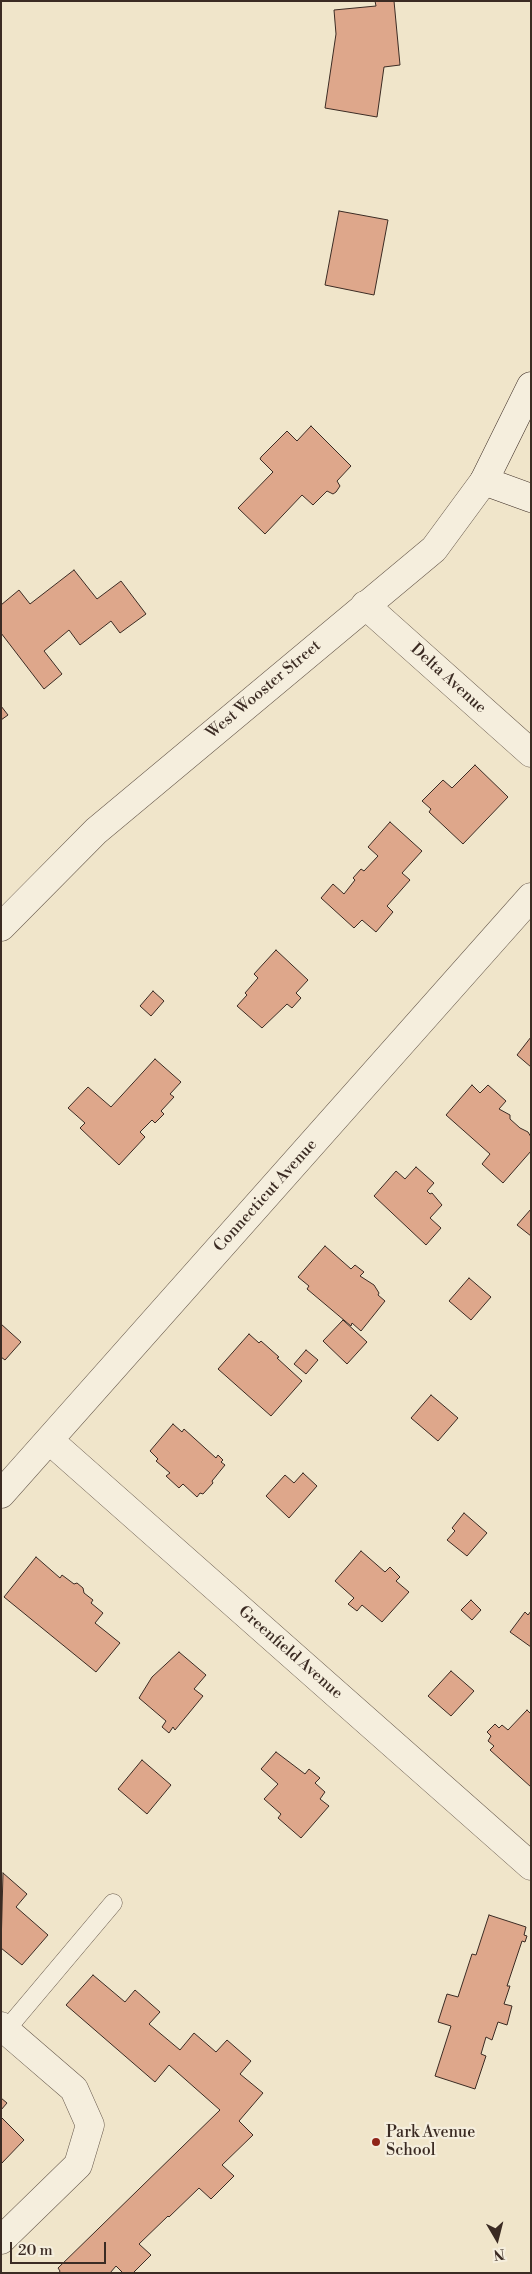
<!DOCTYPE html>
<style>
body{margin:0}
#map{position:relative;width:532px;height:2274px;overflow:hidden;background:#f0e5ca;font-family:"Libre Bodoni",serif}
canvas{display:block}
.frame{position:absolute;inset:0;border:2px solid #3b2b23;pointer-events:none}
.north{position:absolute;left:472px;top:2214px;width:50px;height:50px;-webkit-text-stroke:4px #f5eedd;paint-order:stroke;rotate:172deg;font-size:14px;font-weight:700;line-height:20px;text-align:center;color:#3b2b23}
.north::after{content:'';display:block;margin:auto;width:18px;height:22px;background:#3b2b23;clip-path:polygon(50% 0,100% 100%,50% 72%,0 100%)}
.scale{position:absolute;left:10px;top:2242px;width:96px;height:22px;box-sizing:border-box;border:2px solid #3b2b23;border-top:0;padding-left:6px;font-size:15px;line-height:18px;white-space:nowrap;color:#3b2b23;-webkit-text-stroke:4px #f5eedd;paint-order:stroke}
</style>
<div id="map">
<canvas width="532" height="2274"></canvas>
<div class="frame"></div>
<div class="north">N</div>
<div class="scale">20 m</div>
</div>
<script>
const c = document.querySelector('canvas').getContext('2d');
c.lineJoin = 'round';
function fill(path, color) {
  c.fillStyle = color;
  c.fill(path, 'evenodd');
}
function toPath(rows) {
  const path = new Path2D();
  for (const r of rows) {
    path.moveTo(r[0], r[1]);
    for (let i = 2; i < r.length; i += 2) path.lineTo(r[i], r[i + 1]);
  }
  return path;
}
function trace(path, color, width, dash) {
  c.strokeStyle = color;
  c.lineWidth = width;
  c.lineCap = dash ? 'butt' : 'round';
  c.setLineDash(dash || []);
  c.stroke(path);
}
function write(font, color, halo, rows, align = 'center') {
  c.font = font + ' "Libre Bodoni",serif';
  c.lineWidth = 4.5;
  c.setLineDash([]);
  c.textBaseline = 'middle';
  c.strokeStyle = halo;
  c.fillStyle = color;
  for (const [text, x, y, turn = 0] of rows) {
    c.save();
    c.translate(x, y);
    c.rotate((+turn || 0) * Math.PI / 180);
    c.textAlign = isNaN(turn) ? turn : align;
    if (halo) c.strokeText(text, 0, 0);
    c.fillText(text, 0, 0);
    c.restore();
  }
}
const building = toPath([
 [375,1,394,1,400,65,384,67,377,117,325,108,336,34,334,10,376,6,375,1],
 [339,211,388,220,374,295,325,285,339,211],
 [311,426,351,466,337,481,340,486,336,492,333,494,327,491,313,505,302,495,265,534,238,508,273,472,260,459,261,457,287,431,297,441,311,426],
 [74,570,97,599,121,581,146,614,120,633,111,621,80,645,69,630,44,651,62,674,44,689,1,633,1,605,19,590,30,604,74,570],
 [1,706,8,715,1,720,1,706],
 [475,765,508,797,463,844,429,812,431,809,422,801,443,780,452,788,475,765],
 [390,822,422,851,402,873,410,880,387,906,393,912,376,932,362,920,354,928,321,898,333,884,344,894,355,880,353,878,361,869,364,871,378,856,368,847,390,822],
 [276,950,308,980,296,993,301,998,292,1008,287,1004,262,1028,237,1006,247,995,245,993,258,978,254,974,276,950],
 [153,991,164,1001,151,1016,140,1006,153,991],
 [531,1037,531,1067,517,1055,531,1037],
 [155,1059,181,1082,170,1094,174,1097,161,1111,164,1114,155,1123,152,1120,140,1132,145,1137,119,1165,80,1128,85,1123,68,1108,88,1087,111,1107,155,1059],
 [472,1085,480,1093,488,1085,506,1101,499,1109,510,1115,510,1119,520,1128,528,1132,531,1137,531,1151,503,1183,482,1164,490,1154,446,1115,472,1085],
 [416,1167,434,1183,427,1191,430,1194,432,1193,442,1205,430,1218,441,1228,426,1245,374,1196,396,1171,405,1179,416,1167],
 [531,1209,531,1236,517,1225,531,1209],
 [325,1246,351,1269,355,1265,364,1272,360,1276,374,1285,379,1293,378,1295,385,1301,361,1331,352,1323,351,1326,307,1289,309,1286,298,1277,325,1246],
 [469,1278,491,1297,471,1320,449,1301,469,1278],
 [343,1320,367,1342,347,1364,323,1341,343,1320],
 [1,1324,21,1342,5,1360,1,1357,1,1324],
 [249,1334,259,1343,261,1341,279,1357,277,1358,302,1381,271,1416,218,1369,249,1334],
 [306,1350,318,1360,306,1374,294,1364,306,1350],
 [431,1395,458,1418,438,1441,411,1418,431,1395],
 [173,1424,182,1432,184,1429,216,1458,218,1455,223,1460,221,1462,225,1465,212,1481,213,1483,203,1494,200,1493,197,1497,183,1484,179,1488,166,1476,170,1473,156,1461,158,1459,150,1451,173,1424],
 [303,1473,317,1486,289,1518,266,1496,285,1475,294,1483,303,1473],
 [464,1513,487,1533,467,1556,447,1540,455,1531,452,1528,464,1513],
 [361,1551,385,1572,390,1567,400,1577,396,1581,409,1592,382,1622,362,1605,357,1611,348,1604,354,1598,335,1581,361,1551],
 [36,1557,60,1578,62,1575,74,1584,77,1583,83,1588,84,1593,93,1600,91,1603,103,1613,95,1623,120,1643,96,1672,4,1597,36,1557],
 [471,1600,481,1610,472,1620,461,1610,471,1600],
 [531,1611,531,1647,510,1632,525,1612,528,1615,531,1611],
 [179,1652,206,1675,194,1689,203,1696,175,1730,173,1727,169,1733,162,1727,166,1721,139,1698,152,1677,179,1652],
 [451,1671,474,1691,451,1716,428,1696,451,1671],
 [527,1710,531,1714,531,1787,490,1750,494,1746,488,1741,491,1736,487,1732,495,1724,499,1728,502,1725,508,1730,527,1710],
 [276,1752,305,1774,309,1769,320,1778,315,1783,325,1792,320,1799,329,1806,301,1838,278,1818,281,1814,264,1799,278,1784,261,1769,276,1752],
 [142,1760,171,1785,147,1814,118,1789,142,1760],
 [3,1873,27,1894,16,1907,48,1935,22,1965,1,1948,3,1873],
 [489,1915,526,1927,524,1935,527,1936,525,1942,522,1941,507,1986,510,1986,504,2004,512,2006,507,2025,498,2022,492,2040,486,2037,481,2054,486,2056,475,2089,435,2076,451,2026,438,2022,447,1994,458,1997,472,1954,476,1955,489,1915],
 [93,1975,125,2002,135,1990,160,2012,149,2024,180,2050,194,2033,216,2052,227,2040,251,2061,240,2074,263,2093,239,2121,253,2135,222,2165,234,2176,211,2199,199,2188,169,2217,168,2216,139,2244,151,2255,133,2273,123,2273,116,2266,110,2273,59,2273,60,2271,58,2268,220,2110,169,2065,155,2082,66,2005,93,1975],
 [1,2098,7,2103,1,2110,1,2098],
 [1,2117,24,2140,1,2164,1,2117]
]);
fill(building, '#dea78b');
trace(building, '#3b2b23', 1);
const service = toPath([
 [6,2030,113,1903]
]);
const minor = toPath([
 [365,605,531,753],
 [49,1440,531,1866],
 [1,1494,531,897],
 [1,2026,74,2089,90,2125,78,2165,1,2240]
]);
const tertiary = toPath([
 [1,927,96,831,434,549,484,481]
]);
const secondary = toPath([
 [531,386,484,481,531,498]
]);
trace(service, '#685a4d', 19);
trace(minor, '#685a4d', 29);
trace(tertiary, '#685a4d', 29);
trace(secondary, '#3b2b23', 29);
trace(service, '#f5eedd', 18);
trace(minor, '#f5eedd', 28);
trace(tertiary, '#f5eedd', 28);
trace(secondary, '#f5eedd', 28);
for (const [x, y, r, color] of [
 [376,2142,5,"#8f2418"]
]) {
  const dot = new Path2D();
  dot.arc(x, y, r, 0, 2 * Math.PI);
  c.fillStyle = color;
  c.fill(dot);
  trace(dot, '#f5eedd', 2);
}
write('16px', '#3b2b23', '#f5eedd', [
 ["Delta Avenue",448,679,42],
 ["West Wooster Street",264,690,-40],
 ["Connecticut Avenue",266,1196,-48],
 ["Greenfield Avenue",290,1653,41]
]);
write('16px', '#3b2b23', '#f5eedd', [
 ["Park Avenue",386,2133],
 ["School",386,2151]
], 'left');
</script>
